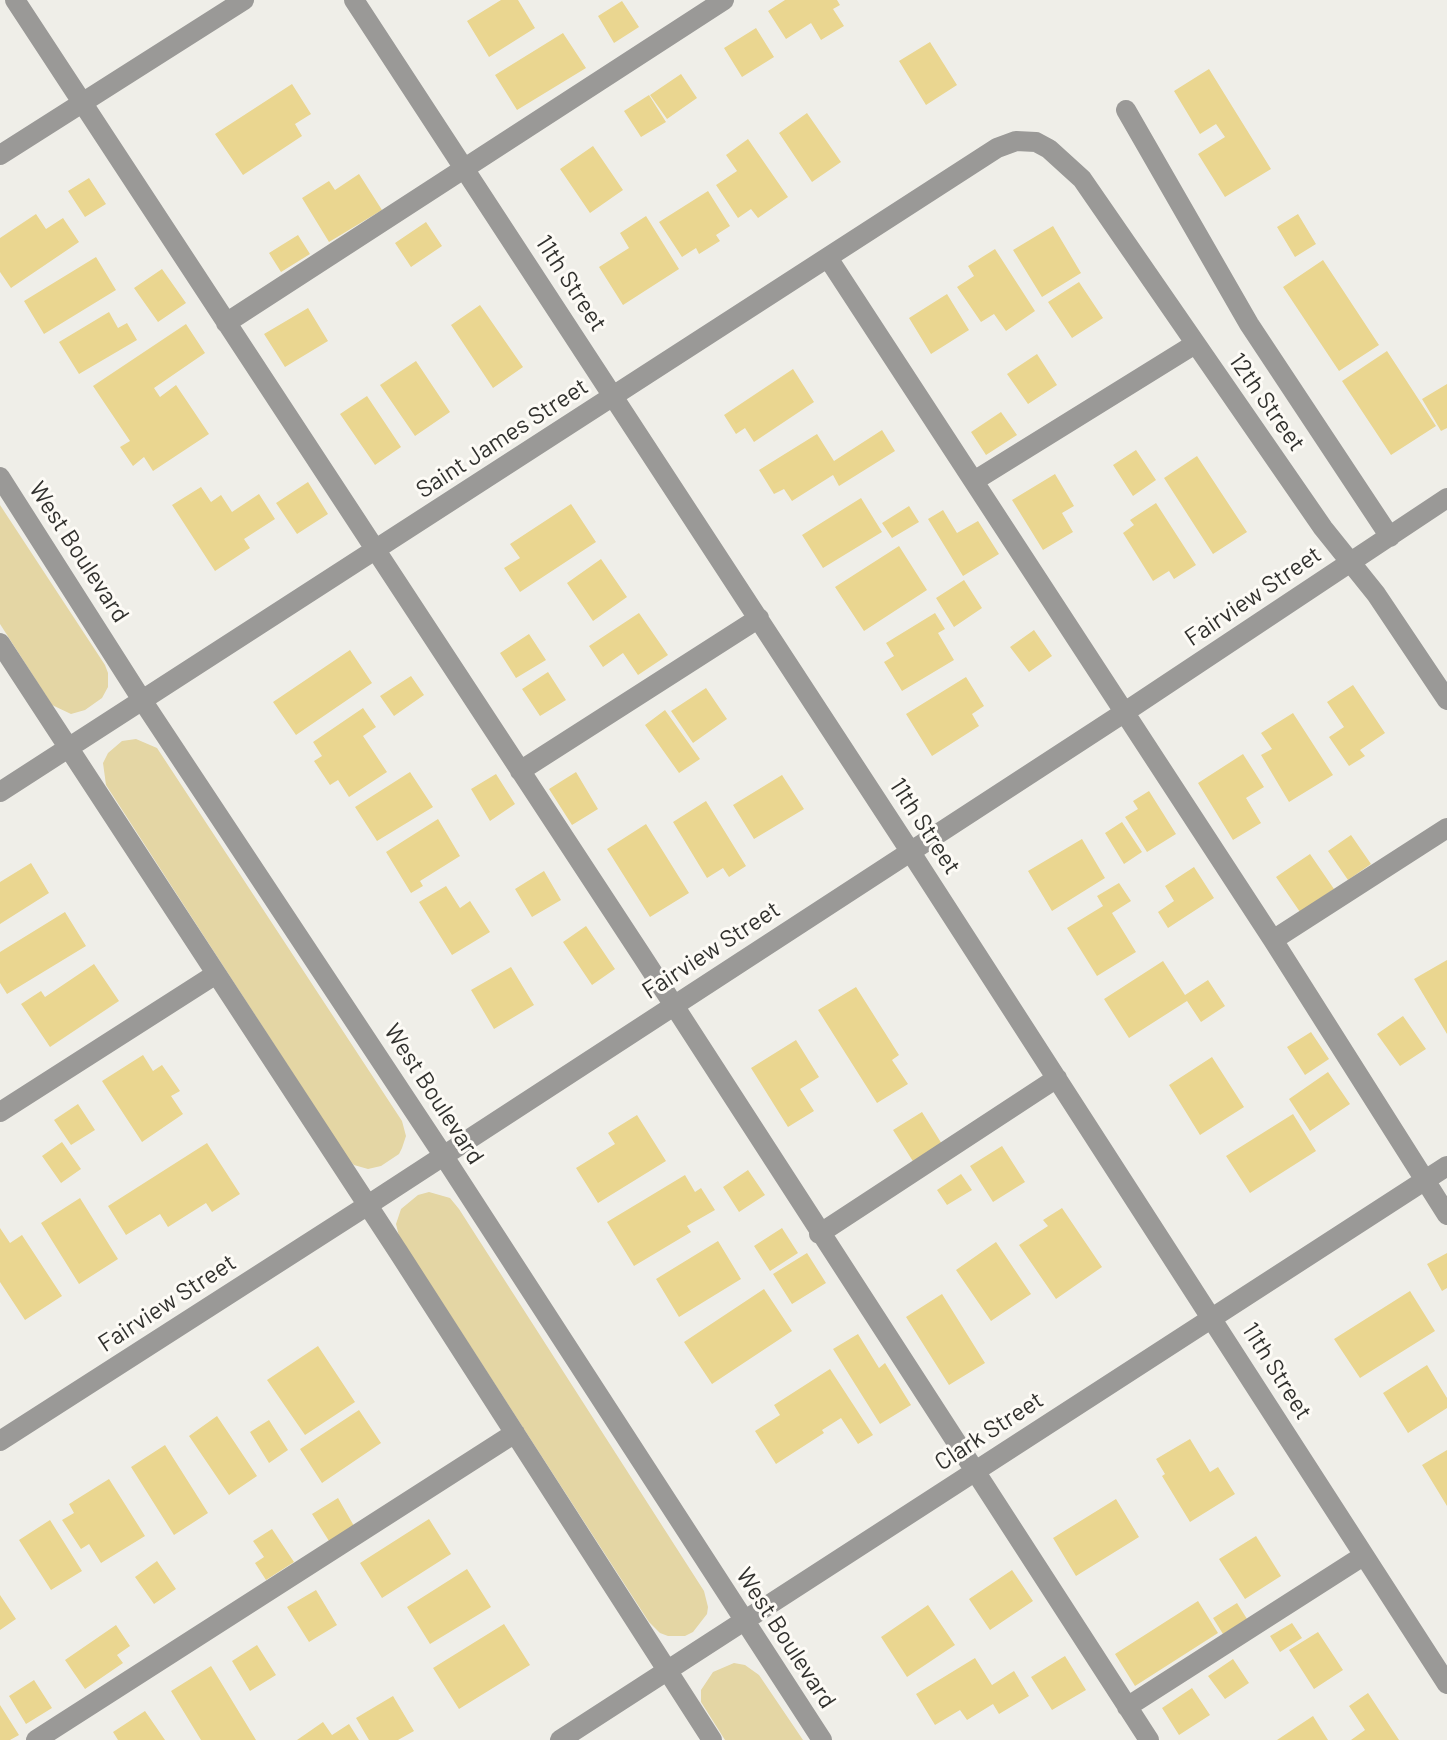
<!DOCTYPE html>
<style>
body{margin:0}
canvas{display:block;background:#efeee8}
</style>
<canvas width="1447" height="1740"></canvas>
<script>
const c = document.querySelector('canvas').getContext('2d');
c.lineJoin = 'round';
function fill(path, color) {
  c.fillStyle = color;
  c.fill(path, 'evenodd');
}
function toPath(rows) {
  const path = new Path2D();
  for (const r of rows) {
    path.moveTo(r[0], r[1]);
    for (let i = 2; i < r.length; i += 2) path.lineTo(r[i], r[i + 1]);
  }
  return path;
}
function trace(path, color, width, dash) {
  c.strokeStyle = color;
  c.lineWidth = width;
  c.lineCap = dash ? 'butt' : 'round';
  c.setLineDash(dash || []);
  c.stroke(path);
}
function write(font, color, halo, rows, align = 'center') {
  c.font = font + ' Barlow,sans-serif';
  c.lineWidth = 6;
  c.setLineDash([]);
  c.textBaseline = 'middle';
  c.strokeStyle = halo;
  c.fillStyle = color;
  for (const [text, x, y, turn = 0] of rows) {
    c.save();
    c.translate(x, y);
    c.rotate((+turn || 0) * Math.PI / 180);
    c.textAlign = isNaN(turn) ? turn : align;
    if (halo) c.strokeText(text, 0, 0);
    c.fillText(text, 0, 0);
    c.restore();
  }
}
fill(toPath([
 [0,505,105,665,108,673,108,687,102,698,85,710,71,714,52,705,0,624],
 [136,739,157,748,402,1121,406,1136,402,1148,399,1154,381,1166,368,1169,354,1165,349,1160,106,785,103,763,108,753,122,741],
 [429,1192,450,1198,459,1209,704,1591,708,1607,707,1614,693,1632,685,1636,668,1636,660,1633,649,1622,399,1236,396,1224,401,1209,418,1195],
 [734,1663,745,1665,759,1675,803,1740,725,1740,701,1702,701,1690,713,1672]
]), '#e4d6a4');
fill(toPath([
 [501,0,518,0,535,28,489,57,467,21],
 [785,0,837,0,840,5,833,9,844,26,821,40,811,23,786,39,768,11],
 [622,1,639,27,614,43,598,16],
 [756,28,774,57,742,77,724,48],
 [563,33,586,68,517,110,495,75],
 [930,42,957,85,926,105,899,61],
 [1209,69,1271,169,1225,197,1198,154,1225,137,1216,124,1200,134,1174,91],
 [681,74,697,98,667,119,650,95],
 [292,84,311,114,295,124,302,136,243,175,215,134],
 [649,95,666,122,641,137,624,111],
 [807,113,841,162,812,182,779,133],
 [748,139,788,197,758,218,751,209,738,218,716,185,737,171,726,155],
 [593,146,623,190,590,213,560,169],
 [359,174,382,210,329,242,302,198,329,181,335,190],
 [89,178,106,204,85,217,68,191],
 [708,191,730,226,716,235,720,241,699,254,696,248,682,257,659,222],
 [36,214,46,229,63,218,79,242,11,288,0,272,0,238],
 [1298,214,1316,244,1295,257,1277,227],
 [646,216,679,269,623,305,599,267,629,248,620,233],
 [426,222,442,246,411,267,395,243],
 [1053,226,1081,273,1042,297,1013,250],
 [298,235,310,254,281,272,269,253],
 [995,249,1035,311,1006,331,994,314,981,322,957,287,974,276,968,266],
 [96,257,116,290,44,334,24,301],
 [1323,260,1379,345,1339,371,1283,287],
 [162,269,186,303,158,322,134,288],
 [1079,282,1103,318,1072,338,1048,302],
 [947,294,969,330,931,354,909,318],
 [480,305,523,367,493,388,451,325],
 [308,308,328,341,285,367,264,334],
 [109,312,118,328,127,323,137,340,79,374,59,342],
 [186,324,205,353,154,388,160,397,176,385,209,434,153,471,144,457,133,466,120,447,130,441,93,386],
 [1387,351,1436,426,1391,455,1342,381],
 [1037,354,1057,385,1028,404,1007,374],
 [416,361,450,412,415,436,380,385],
 [793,369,814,402,754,442,745,428,736,434,724,415],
 [1447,384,1447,428,1441,431,1422,399],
 [367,396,401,447,375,465,340,414],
 [1001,412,1017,435,986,455,971,432],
 [882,430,895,451,839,486,833,475,792,501,784,489,774,494,759,470,817,434,834,461],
 [1136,450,1156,480,1133,496,1113,465],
 [1197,456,1247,532,1213,554,1164,478],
 [1055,474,1074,506,1062,513,1073,532,1043,550,1012,500],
 [308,482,328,514,297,534,276,503],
 [201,487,211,502,221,495,232,512,259,494,275,519,244,539,250,548,215,571,172,505],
 [861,498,882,532,823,568,802,535],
 [1156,503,1196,565,1174,579,1169,571,1153,581,1123,533,1134,525,1130,520],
 [571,504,596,542,520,592,504,568,520,558,510,544],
 [909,506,919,522,892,538,882,523],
 [943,510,957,533,978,521,999,554,963,576,928,519],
 [899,546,927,590,864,631,835,587],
 [601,559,627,597,593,621,567,583],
 [964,580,982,608,954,627,936,598],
 [639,613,668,655,638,675,623,653,603,667,589,646],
 [935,613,945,629,938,633,954,660,902,691,884,662,894,656,886,643],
 [1034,630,1052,656,1029,672,1010,647],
 [529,634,546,660,516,678,500,653],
 [350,650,372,683,296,735,273,702],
 [548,672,566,700,540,716,522,689],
 [411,676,424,695,394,716,380,696],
 [966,677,984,706,972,714,979,726,932,756,906,714],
 [1353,685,1385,733,1360,750,1365,756,1349,766,1329,737,1344,727,1327,702],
 [706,688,727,719,693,743,671,711],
 [363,708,376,727,363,736,387,772,349,797,338,780,330,785,314,761,322,756,313,742],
 [665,710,700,759,679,773,645,725],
 [1293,713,1333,775,1289,802,1261,755,1272,749,1261,733],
 [1243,754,1264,787,1246,798,1261,823,1233,840,1198,783],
 [410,772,433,807,377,841,355,807],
 [576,772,598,809,572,825,549,789],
 [496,774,515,804,490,821,471,789],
 [782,775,804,809,754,839,733,805],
 [1149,791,1176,834,1147,852,1125,817,1138,809,1133,801],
 [706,801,746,866,729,877,723,868,707,878,673,822],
 [438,819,460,856,420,881,423,886,411,893,386,852],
 [1122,822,1142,852,1124,864,1105,833],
 [646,824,689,893,650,917,607,849],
 [1351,835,1371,864,1348,880,1328,851],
 [1082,839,1105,878,1052,911,1028,871],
 [1310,854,1334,889,1300,912,1276,877],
 [31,863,49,893,0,924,0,882],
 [1194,867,1214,898,1168,928,1158,912,1174,901,1165,886],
 [544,871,561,900,532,917,515,889],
 [1119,883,1131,901,1112,913,1136,952,1097,976,1067,928,1103,906,1097,896],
 [446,886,460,908,470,901,490,932,452,955,419,902],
 [65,912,86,946,7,994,0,983,0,952],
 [586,926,615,969,592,985,563,942],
 [1447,960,1447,1034,1414,979],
 [1163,961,1185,995,1208,980,1225,1006,1201,1022,1187,1001,1129,1038,1104,999],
 [94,964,119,1001,50,1047,21,1004,41,991,45,997],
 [511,967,534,1005,494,1029,471,990],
 [856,987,899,1055,892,1060,908,1084,877,1103,818,1010],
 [1403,1016,1426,1049,1400,1066,1377,1034],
 [1311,1032,1329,1059,1305,1075,1287,1047],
 [796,1040,819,1077,800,1089,814,1111,788,1127,751,1068],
 [143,1055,153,1071,162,1065,180,1091,171,1096,183,1114,142,1142,102,1081],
 [1212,1057,1244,1107,1200,1135,1169,1085],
 [1328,1072,1350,1104,1310,1131,1289,1099],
 [78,1104,95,1130,71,1145,54,1120],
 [922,1112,945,1149,916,1166,893,1130],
 [1293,1114,1316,1151,1250,1193,1226,1156],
 [637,1115,666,1161,598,1203,576,1168,615,1144,608,1133],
 [62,1142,81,1169,61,1183,42,1156],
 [207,1143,240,1194,212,1212,206,1203,168,1227,160,1214,126,1235,108,1206],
 [1002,1146,1025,1182,993,1202,970,1166],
 [748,1170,765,1195,739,1212,723,1187],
 [961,1174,972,1190,947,1205,937,1190],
 [685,1175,695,1192,701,1188,715,1210,687,1226,691,1232,634,1266,607,1222],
 [80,1198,118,1259,79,1284,41,1223],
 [1062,1208,1102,1267,1056,1299,1019,1245,1048,1226,1043,1220],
 [0,1228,10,1243,22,1235,62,1296,25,1320,0,1282],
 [782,1228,798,1253,770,1271,754,1246],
 [718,1241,741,1279,679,1317,656,1279],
 [996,1242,1031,1294,991,1321,956,1270],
 [807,1253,826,1283,792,1304,773,1274],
 [1447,1253,1447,1288,1442,1291,1427,1264],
 [764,1289,792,1331,712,1384,684,1342],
 [1410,1291,1435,1331,1360,1378,1334,1339],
 [942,1294,985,1363,949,1385,906,1317],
 [858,1334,879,1368,885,1363,911,1405,880,1424,833,1349],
 [318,1346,355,1402,305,1435,267,1380],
 [1427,1365,1447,1398,1447,1408,1408,1433,1383,1393],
 [830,1369,873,1435,858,1444,841,1418,822,1430,824,1433,776,1464,755,1431,780,1415,774,1405],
 [359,1410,381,1443,322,1483,300,1449],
 [217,1416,257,1476,229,1495,189,1436],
 [269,1420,288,1450,269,1463,250,1432],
 [1190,1439,1210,1472,1218,1467,1235,1494,1190,1522,1162,1476,1165,1474,1156,1459],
 [165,1445,208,1513,174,1535,131,1467],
 [1447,1450,1447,1506,1422,1465],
 [109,1479,145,1536,101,1563,89,1544,81,1549,62,1520,74,1513,69,1504],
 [338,1498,354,1526,329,1541,312,1514],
 [1116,1499,1139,1537,1076,1576,1053,1538],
 [429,1519,451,1554,382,1598,360,1563],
 [50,1520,82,1571,51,1590,19,1540],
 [272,1529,294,1562,266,1580,255,1563,264,1557,253,1541],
 [1256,1536,1281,1576,1245,1599,1219,1559],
 [157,1561,176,1589,154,1604,135,1577],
 [467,1569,491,1607,430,1644,407,1607],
 [1012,1570,1033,1601,990,1630,969,1599],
 [316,1590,337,1625,309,1642,287,1607],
 [0,1595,16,1619,0,1630],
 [1198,1601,1218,1633,1135,1686,1115,1654],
 [1237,1603,1247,1619,1223,1634,1213,1618],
 [928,1605,955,1645,907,1677,881,1637],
 [1292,1623,1302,1638,1280,1652,1270,1636],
 [504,1624,530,1665,459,1709,433,1668],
 [116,1625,130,1646,117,1655,123,1663,85,1689,65,1660],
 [1318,1632,1343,1670,1314,1689,1289,1650],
 [257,1645,276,1675,250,1691,232,1661],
 [1065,1656,1086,1690,1052,1710,1031,1677],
 [975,1658,992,1685,1014,1671,1029,1696,999,1714,993,1704,967,1720,960,1710,935,1725,916,1694],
 [1233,1659,1249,1683,1225,1699,1208,1676],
 [211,1666,256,1740,201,1740,171,1691],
 [34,1680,52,1708,26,1724,9,1696],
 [1192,1688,1210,1715,1179,1735,1162,1708],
 [1368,1693,1399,1740,1351,1740,1365,1730,1349,1706],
 [393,1696,414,1731,398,1740,369,1740,356,1718],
 [0,1705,19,1735,10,1740,0,1740],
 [145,1711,165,1740,118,1740,113,1732],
 [1313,1716,1328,1740,1277,1740],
 [323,1722,332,1735,349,1724,359,1740,297,1740]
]), '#ead690');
trace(toPath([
 [15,0,642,956,1149,1740],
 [354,0,910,851,1447,1684],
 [1126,110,1249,324,1390,537],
 [0,155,244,0],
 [828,258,1273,940,1447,1215],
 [226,323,724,0],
 [0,477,142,700,443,1155,822,1740],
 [974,481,1195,344],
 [0,643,399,1253,712,1740],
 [520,771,759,618],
 [0,792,997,148,1016,141,1036,142,1049,149,1082,179,1323,528,1376,594,1447,700],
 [1273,940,1447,828],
 [0,1112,216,974],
 [819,1234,1057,1078],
 [0,1441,368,1205,1125,712,1447,498],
 [1127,1707,1363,1556],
 [36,1740,515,1433],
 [560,1740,1447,1166]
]), '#9a9997', 20);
write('24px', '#31312e', '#fdfbf6', [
 ["11th Street",571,283,57],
 ["12th Street",1267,402,55],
 ["Saint James Street",502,438,-33],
 ["West Boulevard",79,552,57],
 ["Fairview Street",1253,596,-34],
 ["11th Street",925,826,57],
 ["Fairview Street",711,950,-33],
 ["West Boulevard",434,1094,57],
 ["Fairview Street",167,1303,-33],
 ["11th Street",1277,1371,58],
 ["Clark Street",989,1431,-33],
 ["West Boulevard",786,1638,57]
]);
</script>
